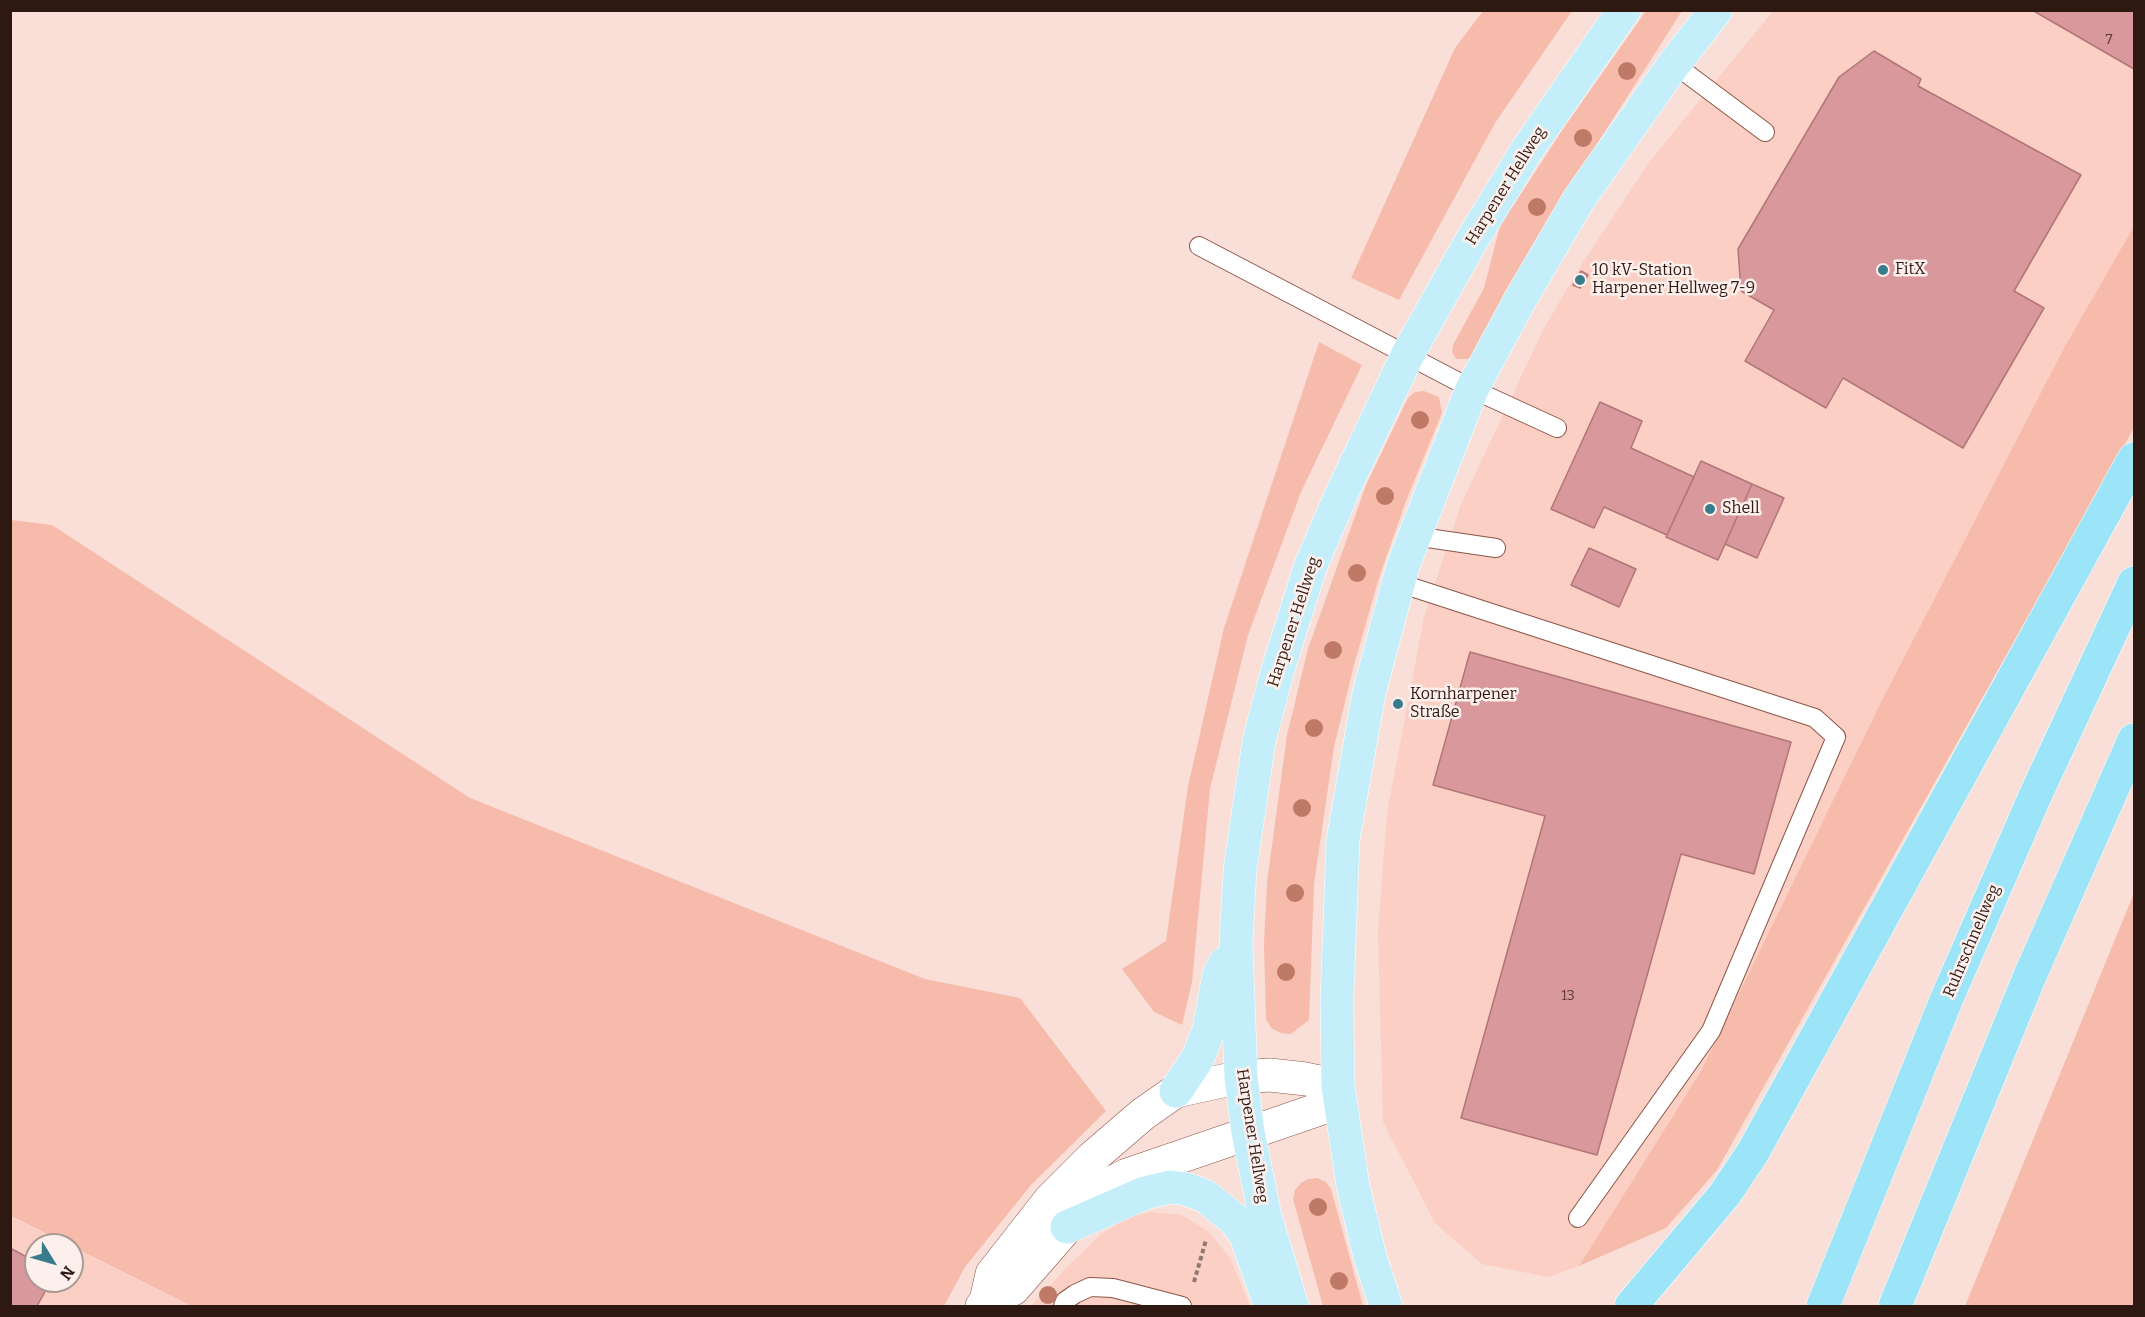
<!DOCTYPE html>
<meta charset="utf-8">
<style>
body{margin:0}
#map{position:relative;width:2145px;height:1317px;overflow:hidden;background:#fadfd8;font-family:Bitter,serif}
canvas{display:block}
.frame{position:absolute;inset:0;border:12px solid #2e1812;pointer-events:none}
.north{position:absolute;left:24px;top:1233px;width:60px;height:60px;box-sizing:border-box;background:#fdf0ec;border:2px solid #aa9a95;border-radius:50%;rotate:127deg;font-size:16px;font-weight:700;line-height:24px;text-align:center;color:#2e1812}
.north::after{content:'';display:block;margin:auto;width:21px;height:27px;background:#387b8b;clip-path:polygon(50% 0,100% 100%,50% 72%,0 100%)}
</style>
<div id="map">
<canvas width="2145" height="1317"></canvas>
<div class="frame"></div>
<div class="north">N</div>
</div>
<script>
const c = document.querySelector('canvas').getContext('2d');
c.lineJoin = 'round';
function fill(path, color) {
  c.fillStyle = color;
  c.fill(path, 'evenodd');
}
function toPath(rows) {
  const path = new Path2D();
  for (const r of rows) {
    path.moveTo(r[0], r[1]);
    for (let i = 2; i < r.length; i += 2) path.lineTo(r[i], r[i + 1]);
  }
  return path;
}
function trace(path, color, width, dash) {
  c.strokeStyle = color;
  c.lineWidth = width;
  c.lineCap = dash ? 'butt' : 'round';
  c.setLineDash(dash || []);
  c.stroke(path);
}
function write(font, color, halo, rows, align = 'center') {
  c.font = font + ' Bitter,serif';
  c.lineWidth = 5;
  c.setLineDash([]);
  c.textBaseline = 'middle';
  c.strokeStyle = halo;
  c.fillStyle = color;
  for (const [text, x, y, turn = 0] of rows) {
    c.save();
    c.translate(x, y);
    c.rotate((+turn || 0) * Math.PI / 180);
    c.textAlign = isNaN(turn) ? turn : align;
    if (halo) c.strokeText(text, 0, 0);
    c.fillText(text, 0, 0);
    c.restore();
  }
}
fill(toPath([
 [1773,11,2134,11,2134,226,2065,346,1882,700,1701,1071,1579,1266,1548,1277,1482,1264,1435,1223,1383,1122,1378,931,1387,813,1424,617,1461,504,1543,330,1580,267,1650,161],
 [1150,1212,1182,1215,1209,1232,1230,1258,1250,1306,1031,1306,1067,1267,1101,1234,1129,1217],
 [10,1216,68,1245,36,1245,36,1281,72,1281,72,1247,192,1306,11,1306]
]), '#fbcfc3');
fill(toPath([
 [1483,11,1572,11,1495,123,1399,300,1351,278,1455,48],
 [1646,11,1682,11,1535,241,1472,355,1468,359,1456,359,1452,352,1453,345,1484,288,1500,226,1563,129],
 [2134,226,2134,428,1717,1170,1666,1228,1579,1266,1701,1071,1882,700,2065,346],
 [1319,342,1362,365,1301,492,1248,635,1210,789,1192,982,1182,1025,1154,1012,1122,969,1166,941,1188,786,1224,628],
 [1424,391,1439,397,1442,413,1406,501,1378,581,1354,665,1334,747,1314,884,1309,1020,1291,1034,1281,1033,1271,1028,1266,1019,1264,944,1267,882,1287,735,1308,649,1366,485,1408,398,1415,392],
 [11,520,52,525,470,798,925,979,1020,998,1106,1111,1031,1185,965,1267,944,1306,192,1306,11,1216],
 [2134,893,2134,1306,1965,1306],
 [1317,1178,1326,1182,1331,1189,1363,1306,1323,1306,1293,1199,1295,1190,1301,1183,1308,1179]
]), '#f7bbab');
const building = toPath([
 [2032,10,2134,10,2134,69,2032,10],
 [1874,51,1921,79,1918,86,2081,175,2014,291,2044,308,1963,448,1843,378,1826,408,1745,361,1774,310,1741,291,1738,249,1839,77,1874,51],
 [1581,271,1588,275,1580,288,1573,285,1581,271],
 [1600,402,1642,421,1631,448,1694,477,1667,535,1604,507,1594,528,1551,509,1600,402],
 [1701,461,1752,484,1718,560,1666,537,1701,461],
 [1752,484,1784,498,1757,558,1725,544,1752,484],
 [1589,548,1636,569,1619,607,1571,585,1589,548],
 [1470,652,1791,742,1754,874,1681,854,1597,1155,1461,1118,1545,816,1433,785,1470,652],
 [10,1248,36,1262,36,1281,51,1281,37,1306,10,1306,10,1248]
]);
fill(building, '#d9999c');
trace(building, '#b27578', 1.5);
const service = toPath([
 [1674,64,1765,132],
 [1199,246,1472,389,1557,428],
 [1414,536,1496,548],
 [1399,583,1815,718,1836,737,1711,1031,1578,1218],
 [1063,1306,1065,1301,1075,1294,1090,1287,1113,1288,1182,1306]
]);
const minor = toPath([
 [986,1301,1013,1289,1067,1227,1082,1204,1104,1187,1127,1175,1340,1102],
 [982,1306,986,1301,992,1274,1050,1200,1093,1157,1143,1114,1176,1091,1241,1077,1270,1075,1306,1079,1338,1086]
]);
const primary = toPath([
 [1176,1091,1198,1058,1209,1029,1219,975,1225,963],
 [1067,1227,1145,1193,1170,1187,1186,1189,1205,1196,1235,1220,1246,1236,1269,1301],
 [1292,1306,1265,1216,1248,1132,1241,1077,1236,943,1240,870,1259,741,1278,669,1311,565,1343,491,1408,354,1469,245,1527,150,1624,10],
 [1386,1306,1370,1257,1353,1186,1338,1086,1337,999,1343,840,1369,693,1403,566,1472,389,1520,300,1579,199,1674,64,1716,10]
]);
const motorway = toPath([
 [1631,1306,1725,1194,1753,1152,2134,459],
 [1823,1306,1947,998,2036,794,2134,583],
 [1895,1306,2029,978,2134,740]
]);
trace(service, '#8c5547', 20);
trace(minor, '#8c5547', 34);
trace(primary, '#fff', 34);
trace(motorway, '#fff', 34);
trace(toPath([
 [1194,1282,1206,1240]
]), '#907771', 4, [4.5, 3]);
trace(service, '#fff', 18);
trace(minor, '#fff', 33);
trace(primary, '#c4effa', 33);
trace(motorway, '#9ce4f7', 33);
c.fillStyle = '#bf7a67';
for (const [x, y] of [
 [1627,71],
 [1583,138],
 [1537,207],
 [1420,420],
 [1385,496],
 [1357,573],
 [1333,650],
 [1314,728],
 [1302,808],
 [1295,893],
 [1286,972],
 [1318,1207],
 [1339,1281],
 [1048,1295]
]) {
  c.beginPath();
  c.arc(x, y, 9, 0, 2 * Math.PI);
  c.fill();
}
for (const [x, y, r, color] of [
 [1883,270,6,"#387b8b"],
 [1580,280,6,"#387b8b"],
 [1710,509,6,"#387b8b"],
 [1398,704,6,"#387b8b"]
]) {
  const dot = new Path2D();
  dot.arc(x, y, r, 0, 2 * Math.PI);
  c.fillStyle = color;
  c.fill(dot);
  trace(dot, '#fdf0ec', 2);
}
write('14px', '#593834', null, [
 ["7",2109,40],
 ["13",1568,996]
]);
write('16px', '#2e1812', '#fdf0ec', [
 ["Harpener Hellweg",1506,186,-58],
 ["Harpener Hellweg",1294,622,-72],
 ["Ruhrschnellweg",1972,941,-67],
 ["Harpener Hellweg",1252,1136,81]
]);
write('16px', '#2e1812', '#fdf0ec', [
 ["FitX",1895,270],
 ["10 kV-Station",1592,271],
 ["Harpener Hellweg 7-9",1592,289],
 ["Shell",1722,509],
 ["Kornharpener",1410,695],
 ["Straße",1410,713]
], 'left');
</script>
